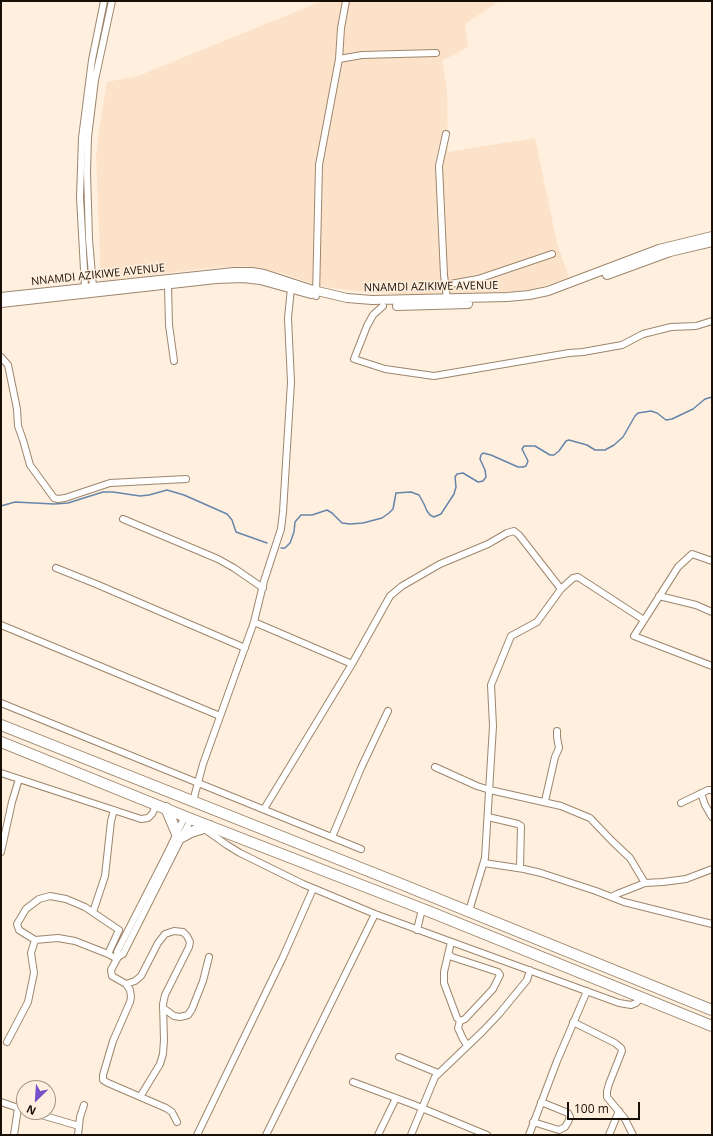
<!DOCTYPE html>
<style>
body{margin:0}
#map{position:relative;width:713px;height:1136px;overflow:hidden;background:#ffefde;font-family:"Open Sans",sans-serif}
canvas{display:block}
.frame{position:absolute;inset:0;border:2px solid #180f06;pointer-events:none}
.north{position:absolute;left:16px;top:1080px;width:40px;height:40px;box-sizing:border-box;background:#ffefde;border:1px solid #a39588;border-radius:50%;rotate:205deg;font-size:11px;font-weight:700;line-height:16px;text-align:center;color:#180f06}
.north::after{content:'';display:block;margin:auto;width:14px;height:18px;background:#7650c9;clip-path:polygon(50% 0,100% 100%,50% 72%,0 100%)}
.scale{position:absolute;left:567px;top:1102px;width:73px;height:18px;box-sizing:border-box;border:2px solid #180f06;border-top:0;padding-left:5px;font-size:12px;line-height:14px;white-space:nowrap;color:#180f06;-webkit-text-stroke:3px #ffefde;paint-order:stroke}
</style>
<div id="map">
<canvas width="713" height="1136"></canvas>
<div class="frame"></div>
<div class="north">N</div>
<div class="scale">100 m</div>
</div>
<script>
const c = document.querySelector('canvas').getContext('2d');
c.lineJoin = 'round';
function fill(path, color) {
  c.fillStyle = color;
  c.fill(path, 'evenodd');
}
function toPath(rows) {
  const path = new Path2D();
  for (const r of rows) {
    path.moveTo(r[0], r[1]);
    for (let i = 2; i < r.length; i += 2) path.lineTo(r[i], r[i + 1]);
  }
  return path;
}
function trace(path, color, width, dash) {
  c.strokeStyle = color;
  c.lineWidth = width;
  c.lineCap = dash ? 'butt' : 'round';
  c.setLineDash(dash || []);
  c.stroke(path);
}
function write(font, color, halo, rows, align = 'center') {
  c.font = font + ' "Open Sans",sans-serif';
  c.lineWidth = 3;
  c.setLineDash([]);
  c.textBaseline = 'middle';
  c.strokeStyle = halo;
  c.fillStyle = color;
  for (const [text, x, y, turn = 0] of rows) {
    c.save();
    c.translate(x, y);
    c.rotate((+turn || 0) * Math.PI / 180);
    c.textAlign = isNaN(turn) ? turn : align;
    if (halo) c.strokeText(text, 0, 0);
    c.fillText(text, 0, 0);
    c.restore();
  }
}
fill(toPath([
 [322,1,499,1,465,24,468,47,442,61,447,90,448,152,535,138,557,243,569,278,529,290,456,295,405,295,355,291,320,286,281,273,245,266,210,268,101,281,96,156,99,130,107,82,138,76]
]), '#fce2c8');
trace(toPath([
 [1,506,15,502,54,504,68,503,103,492,113,492,140,496,149,495,167,490,184,495,227,514,232,520,236,532,267,543],
 [281,548,285,548,290,543,294,532,295,522,301,515,312,515,327,510,332,513,342,523,350,524,363,523,382,518,389,513,393,509,396,493,411,492,419,495,424,504,427,511,430,515,434,517,441,514,454,494,456,487,455,477,457,474,463,473,478,482,483,481,486,477,485,470,480,459,481,455,483,453,491,455,518,467,523,467,526,466,528,461,522,449,524,446,535,446,550,455,554,455,559,451,566,441,569,440,587,445,595,450,605,450,614,445,623,437,635,416,638,413,651,411,657,413,666,420,672,419,693,409,705,399,712,397]
]), '#6685ab', 1.5);
const minor = toPath([
 [339,59,362,55,436,53],
 [446,134,439,166,444,275,447,299],
 [168,285,169,325,174,361],
 [445,285,478,279,552,254],
 [93,287,89,239,87,172,88,137,95,80,112,1],
 [85,288,80,197,82,138,92,60,104,1],
 [316,296,319,165,339,59,341,28,346,1],
 [383,306,373,315,367,326,354,359,385,369,434,376,569,353,583,352,622,345,643,334,671,327,696,326,712,321],
 [1,357,8,365,17,409,18,426,23,440,30,465,54,498,58,499,65,498,110,483,186,479],
 [123,519,218,559,234,568,263,588],
 [712,561,692,554,678,567,634,636,712,666],
 [56,568,96,584,245,648],
 [659,596,696,605,712,612],
 [254,622,352,664],
 [1,625,220,716],
 [1,703,361,849],
 [435,767,477,786,490,790,561,806,590,818,612,841,630,858,645,883],
 [1,773,141,819,148,818,152,814,157,804],
 [701,793,705,805,712,817],
 [193,801,203,764,254,622,264,581,281,529,283,512,291,382,288,318,291,288],
 [545,801,555,757,559,748,557,737,557,731],
 [681,803,708,790,712,790],
 [264,809,352,664,390,596,402,586,440,564,488,544,507,533,514,531,519,535,561,589],
 [488,817,518,824,521,826,520,868],
 [203,828,227,845,240,853,303,884,375,914,619,1003,631,1005,636,1003,641,998],
 [332,837,361,768,388,711],
 [1,852,12,802,19,779],
 [484,863,524,869,541,873,596,891,624,902,712,924],
 [611,897,617,894,645,883,663,882,686,879,712,869],
 [469,911,485,858,493,726,491,685,511,636,537,622,561,589,573,578,578,577,644,620],
 [93,912,105,876,111,821,114,810],
 [417,930,422,909],
 [451,942,444,972,444,983,457,1018,460,1021],
 [108,954,119,930,85,907,66,899,50,896,39,899,26,909,17,924,19,930,35,940,58,938,75,941,108,954,117,959],
 [449,954,452,957,498,972,500,975,493,989,465,1019,460,1021],
 [118,957,117,952,168,852,185,816],
 [126,984,135,981,141,976,158,943,165,934,174,931,183,932,187,936,190,942,189,947,165,995,163,1004,164,1040,163,1054,160,1064,140,1097],
 [163,1008,174,1016,180,1017,188,1015,192,1009,203,981,209,957],
 [460,1021,458,1028,463,1039,467,1045],
 [573,1022,615,1043,621,1048,622,1051,609,1084,607,1091,607,1097,625,1119,633,1135],
 [7,1042,28,1002,34,973,31,953,35,940],
 [399,1057,438,1073],
 [353,1082,412,1104,487,1135],
 [1,1102,24,1110],
 [31,1112,79,1126],
 [177,1122,172,1112,166,1108,108,1083,103,1080,103,1075,113,1041,130,1002,131,997,130,990,126,984,112,976,111,970,118,957,123,954,191,819],
 [533,1122,559,1130,565,1127,568,1122,570,1117,568,1113,541,1102],
 [14,1135,18,1108],
 [78,1135,80,1117,84,1105],
 [197,1135,283,957,313,889],
 [266,1135,375,914],
 [378,1135,396,1098],
 [411,1135,435,1077,483,1031,499,1014,527,980,530,970],
 [529,1135,557,1061,587,991],
 [609,1135,619,1111]
]);
const major = toPath([
 [607,275,670,252,712,242],
 [1,297,234,272,252,272,264,274,313,290,347,298,372,300,507,297,529,295,548,291,659,249,712,236],
 [1,303,216,279,243,278,260,280,311,294],
 [397,306,468,304]
]);
const highway = toPath([
 [1,725,401,884,712,1010],
 [1,742,191,819,428,911,712,1026],
 [166,808,177,834],
 [182,837,191,832,210,826]
]);
trace(minor, '#9d866c', 8);
trace(major, '#9d866c', 10);
trace(highway, '#9d866c', 12);
trace(minor, '#fff', 6);
trace(major, '#fff', 8);
trace(highway, '#fff', 10);
write('11px', '#180f06', '#ffefde', [
 ["NNAMDI AZIKIWE AVENUE",98,275,-6],
 ["NNAMDI AZIKIWE AVENUE",431,287,-1]
]);
</script>
